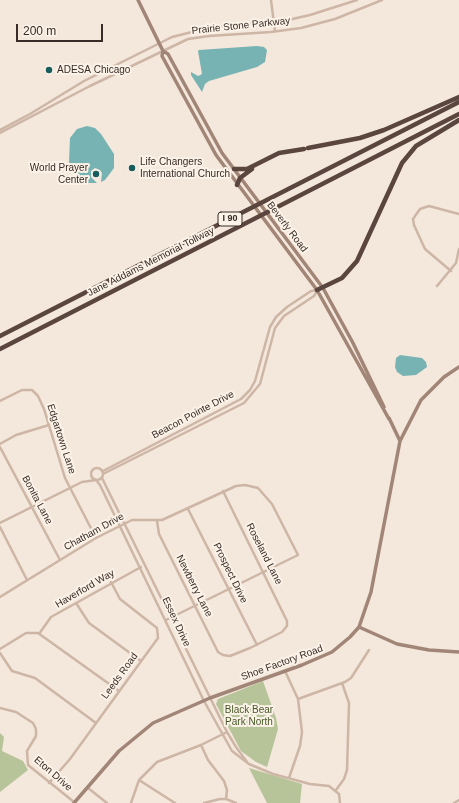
<!DOCTYPE html>
<style>
body{margin:0}
#map{position:relative;width:459px;height:803px;overflow:hidden;background:#f4e7db;font-family:Arial,sans-serif}
canvas{display:block}
.scale{position:absolute;left:16px;top:24px;width:87px;height:18px;box-sizing:border-box;border:2px solid #392c27;border-top:0;padding-left:5px;font-size:12px;line-height:14px;white-space:nowrap;color:#392c27;-webkit-text-stroke:3px #fbf2e8;paint-order:stroke}
</style>
<div id="map">
<canvas width="459" height="803"></canvas>
<div class="scale">200 m</div>
</div>
<script>
const c = document.querySelector('canvas').getContext('2d');
c.lineJoin = 'round';
function fill(path, color) {
  c.fillStyle = color;
  c.fill(path, 'evenodd');
}
function toPath(rows) {
  const path = new Path2D();
  for (const r of rows) {
    if (r.length === 3) {
      path.moveTo(r[0] + r[2], r[1]);
      path.arc(r[0], r[1], r[2], 0, 2 * Math.PI);
      continue;
    }
    path.moveTo(r[0], r[1]);
    for (let i = 2; i < r.length; i += 2) path.lineTo(r[i], r[i + 1]);
  }
  return path;
}
function trace(path, color, width, dash) {
  c.strokeStyle = color;
  c.lineWidth = width;
  c.lineCap = dash ? 'butt' : 'round';
  c.setLineDash(dash || []);
  c.stroke(path);
}
function write(font, color, halo, rows, align = 'center') {
  c.font = font + ' Arial,sans-serif';
  c.lineWidth = 4;
  c.setLineDash([]);
  c.textBaseline = 'middle';
  c.strokeStyle = halo;
  c.fillStyle = color;
  for (const [text, x, y, turn = 0] of rows) {
    c.save();
    c.translate(x, y);
    c.rotate((+turn || 0) * Math.PI / 180);
    c.textAlign = isNaN(turn) ? turn : align;
    if (halo) c.strokeText(text, 0, 0);
    c.fillText(text, 0, 0);
    c.restore();
  }
}
fill(toPath([
 [263,681,276,718,278,729,267,767,256,762,241,751,216,704,218,699],
 [0,733,4,737,2,751,23,761,28,770,0,792],
 [249,768,302,784,300,803,267,803]
]), '#b7c49a');
fill(toPath([
 [257,46,264,47,267,50,265,62,257,67,209,81,205,84,202,92,191,75,191,72,198,76,202,74,198,51,199,50],
 [87,126,95,128,101,134,114,154,114,168,105,180,101,182,102,173,100,170,95,168,91,171,91,177,97,183,87,183,80,179,73,171,69,162,70,138,77,129],
 [400,355,422,358,426,362,427,367,416,375,403,376,397,372,395,367,396,358]
]), '#77b3b3');
trace(toPath([
 [271,0,275,31],
 [0,130,30,114,84,81,172,37,208,28,288,20,310,15,357,0],
 [0,133,90,86,188,39,209,36,271,32,301,28,335,19,382,0],
 [451,271,425,249,414,225,413,219,420,209,429,206,459,214],
 [437,286,456,263,459,249],
 [0,401,22,390,32,390,38,396,44,409,65,478,96,538],
 [0,444,16,435,49,425],
 [0,447,60,560],
 [97,474,6],
 [103,471,241,399,250,390,255,381,270,327,276,317,287,307,311,291,317,290],
 [103,474,244,403,260,384,275,328,284,316,314,296,317,291],
 [102,478,227,732,236,747,247,762],
 [96,480,100,485,204,701,232,751,249,764,273,774,310,784,329,786,339,794,340,803],
 [188,509,257,645],
 [157,521,159,534,218,652,223,655,230,656,250,648,282,632,287,626,287,621,223,491],
 [0,523,82,482,96,480],
 [0,527,27,580],
 [0,597,96,538,132,520,162,520,236,486,245,485,258,488,272,504,298,555,166,620],
 [76,603,89,623,141,661],
 [39,634,51,617,141,567],
 [0,649,26,633,38,633,119,691],
 [0,653,12,671,35,678,96,723],
 [285,671,298,699,302,732,300,746,289,778],
 [298,699,345,682,351,678,369,650],
 [0,708,16,712,33,723,36,729,36,736,27,751,28,765,74,802],
 [201,745,208,760,224,781,227,790,226,799],
 [139,780,175,803],
 [49,783,70,759,158,638,157,628,120,599,111,582],
 [88,788,107,803],
 [336,790,344,779,347,770,349,703,342,683],
 [131,803,139,780,157,762,201,745,227,732],
 [204,803,220,799,226,799,236,803],
 [454,803,459,800]
]), '#cdb6a6', 2.5);
trace(toPath([
 [138,0,163,51,162,56,216,155,317,290,389,419],
 [163,51,168,54,222,153,323,288,353,343,384,407],
 [389,418,400,441],
 [359,627,397,644,429,650,459,652],
 [74,803,119,751,153,723,210,698,302,665,332,652,350,637,359,627,371,592,400,441,421,400,444,377,459,367]
]), '#a18577', 3.5);
trace(toPath([
 [308,148,360,138,384,130,459,97],
 [234,169,247,169,279,153,304,149],
 [237,185,240,178,252,169],
 [317,290,342,278,357,261,402,163,416,146,459,120],
 [0,336,459,102],
 [0,349,459,114]
]), '#5a463e', 4.5);
for (const [x, y, r, color] of [
 [49,70,4,"#195c5e"],
 [132,168,4,"#195c5e"],
 [96,174,4,"#195c5e"]
]) {
  const dot = new Path2D();
  dot.arc(x, y, r, 0, 2 * Math.PI);
  c.fillStyle = color;
  c.fill(dot);
  trace(dot, '#fbf2e8', 1.5);
}
for (const [x, y, w] of [
 [230,219,24]
]) {
  const box = new Path2D();
  box.roundRect(x - w / 2, y - 7, w, 14, 3);
  c.fillStyle = '#fbf2e8';
  c.fill(box);
  trace(box, '#392c27', 1);
}
write('bold 9px', '#392c27', null, [
 ["I 90",230,219]
]);
write('10px', '#392c27', '#fbf2e8', [
 ["Prairie Stone Parkway",241,26,-6],
 ["Beverly Road",287,227,53],
 ["Jane Addams Memorial Tollway",151,262,-27],
 ["Beacon Pointe Drive",193,415,-28],
 ["Edgartown Lane",61,439,72],
 ["Bonita Lane",37,500,62],
 ["Chatham Drive",94,532,-29],
 ["Roseland Lane",264,554,63],
 ["Prospect Drive",230,573,64],
 ["Newberry Lane",194,586,63],
 ["Haverford Way",85,589,-30],
 ["Essex Drive",176,622,65],
 ["Shoe Factory Road",282,663,-20],
 ["Leeds Road",120,676,-54],
 ["Eton Drive",53,774,41]
]);
write('10px', '#392c27', '#fbf2e8', [
 ["ADESA Chicago",57,70],
 ["Life Changers",140,162],
 ["International Church",140,174],
 ["World Prayer",88,168,"right"],
 ["Center",88,180,"right"]
], 'left');
write('10px', '#495929', '#fbf2e8', [
 ["Black Bear",249,710],
 ["Park North",249,722]
]);
</script>
